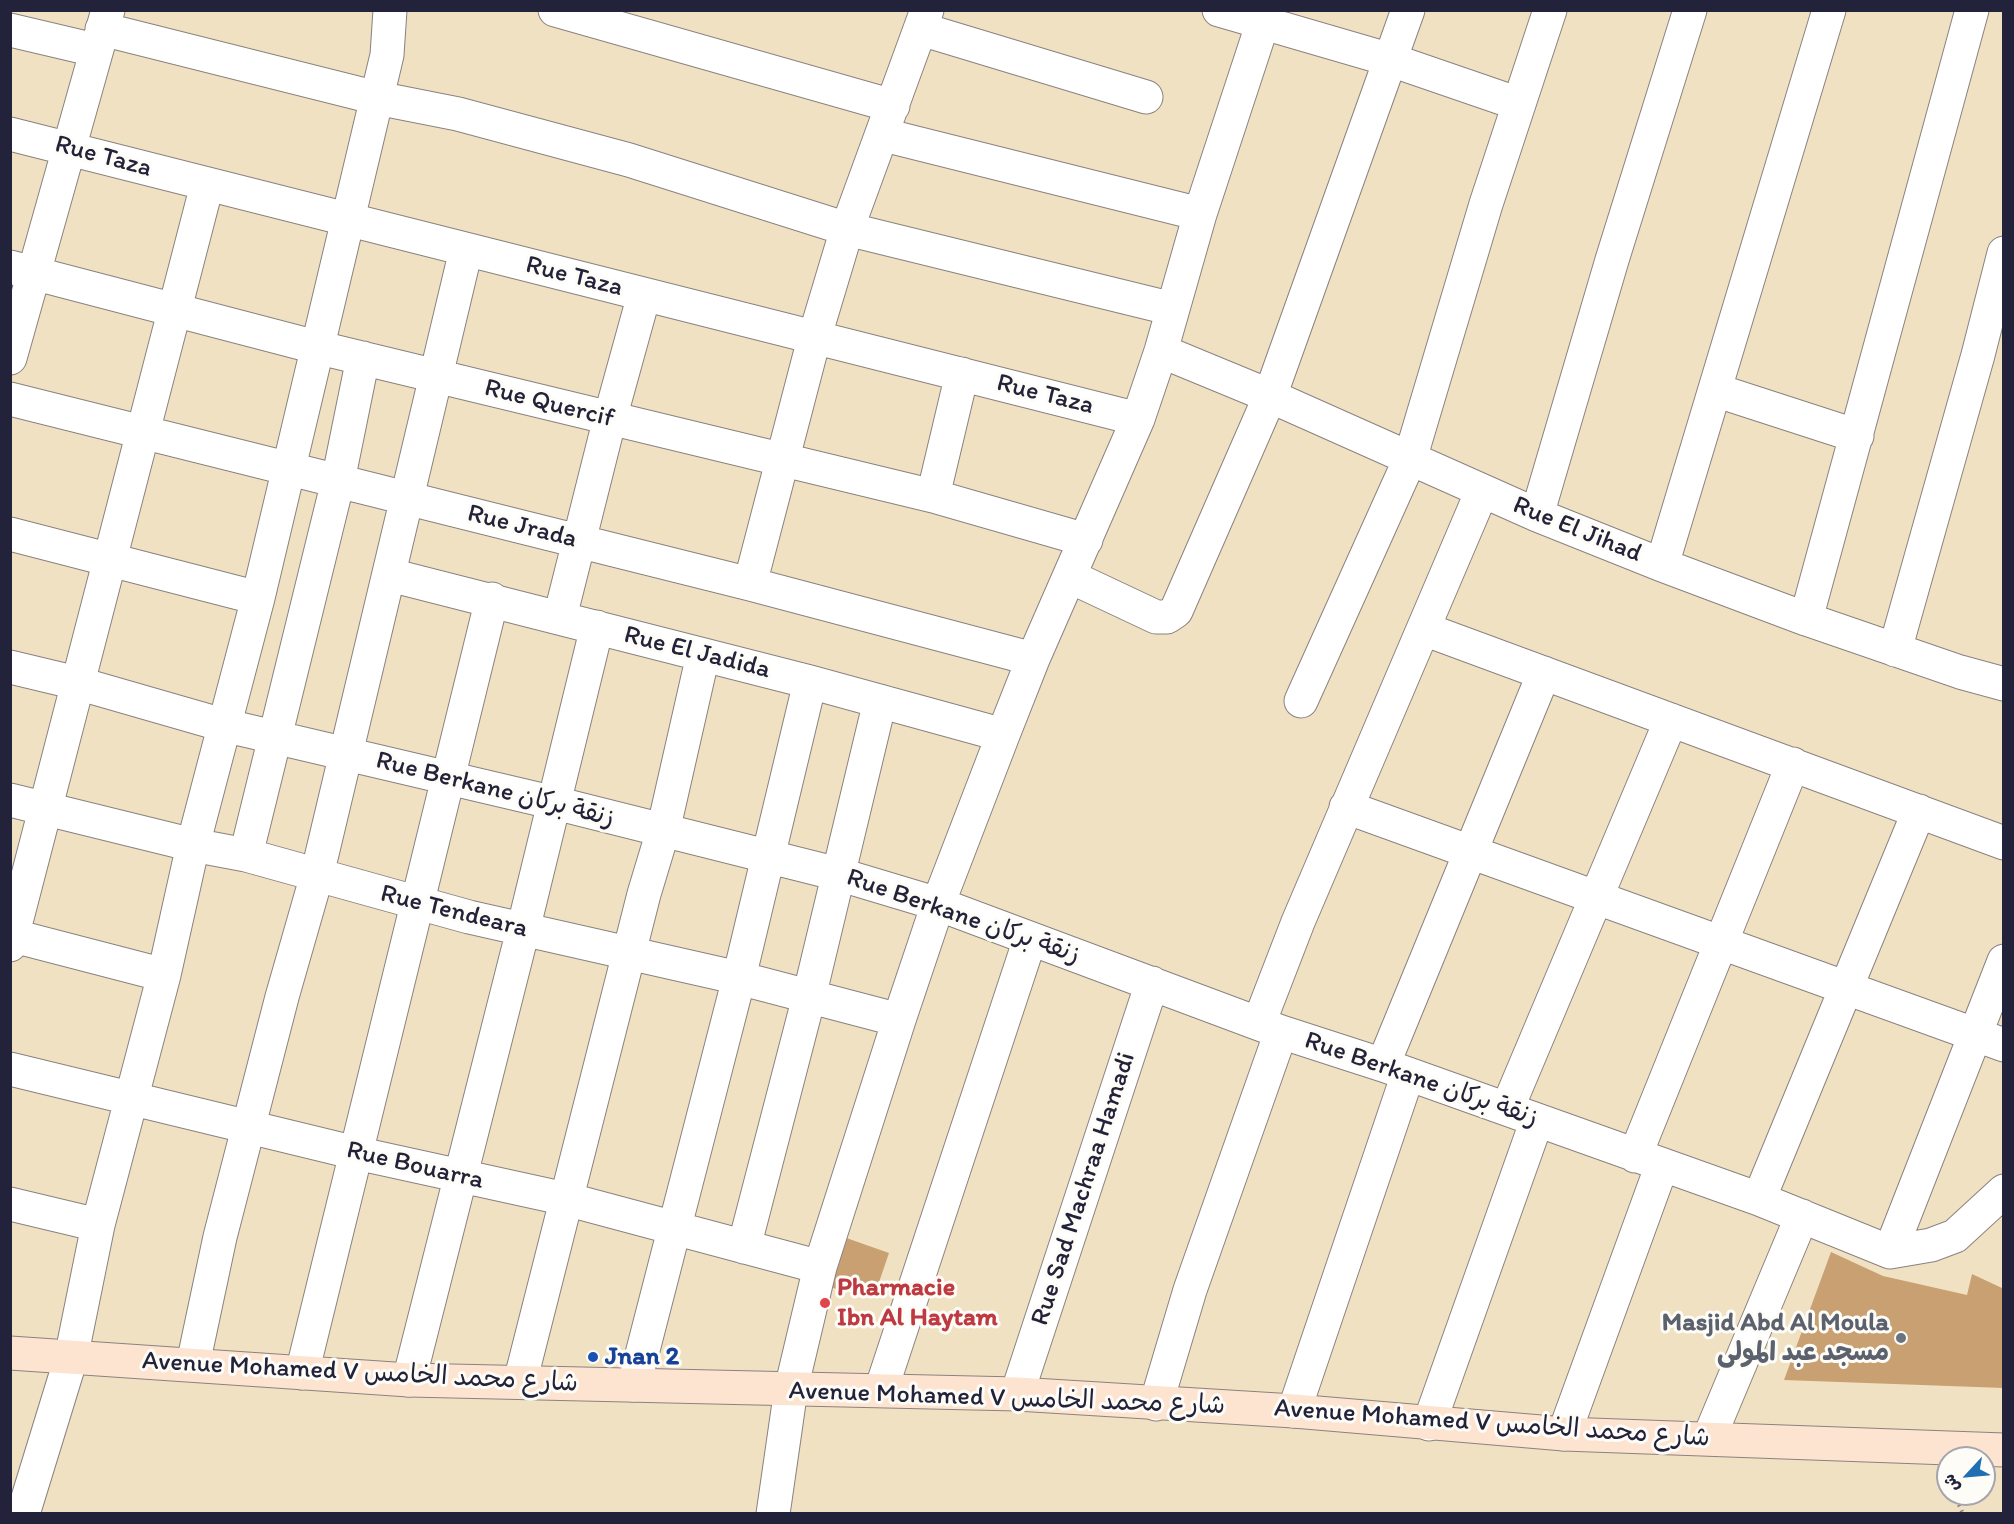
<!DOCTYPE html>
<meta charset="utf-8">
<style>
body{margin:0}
#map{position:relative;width:2014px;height:1524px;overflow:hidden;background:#f1e1c3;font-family:Itim,"Playpen Sans Arabic",sans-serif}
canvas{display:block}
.frame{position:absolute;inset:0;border:12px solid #22223b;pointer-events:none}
.north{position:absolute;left:1936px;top:1446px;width:60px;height:60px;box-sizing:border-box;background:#fdfcf7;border:2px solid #a5a5ac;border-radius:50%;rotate:244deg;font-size:16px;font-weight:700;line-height:24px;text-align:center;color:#22223b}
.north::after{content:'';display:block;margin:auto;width:21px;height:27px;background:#1f6fb2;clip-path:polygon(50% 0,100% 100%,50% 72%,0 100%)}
</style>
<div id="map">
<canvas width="2014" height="1524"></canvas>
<div class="frame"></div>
<div class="north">ش</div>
</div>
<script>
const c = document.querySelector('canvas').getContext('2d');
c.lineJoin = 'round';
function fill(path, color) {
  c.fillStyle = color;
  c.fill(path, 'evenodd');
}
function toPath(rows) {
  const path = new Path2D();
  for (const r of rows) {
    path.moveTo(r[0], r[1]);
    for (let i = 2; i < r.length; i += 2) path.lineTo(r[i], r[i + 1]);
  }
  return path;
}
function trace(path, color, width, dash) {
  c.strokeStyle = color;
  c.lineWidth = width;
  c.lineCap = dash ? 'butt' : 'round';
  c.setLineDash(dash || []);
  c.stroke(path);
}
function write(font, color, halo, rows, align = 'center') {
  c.font = font + ' Itim,"Playpen Sans Arabic",sans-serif';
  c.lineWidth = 6;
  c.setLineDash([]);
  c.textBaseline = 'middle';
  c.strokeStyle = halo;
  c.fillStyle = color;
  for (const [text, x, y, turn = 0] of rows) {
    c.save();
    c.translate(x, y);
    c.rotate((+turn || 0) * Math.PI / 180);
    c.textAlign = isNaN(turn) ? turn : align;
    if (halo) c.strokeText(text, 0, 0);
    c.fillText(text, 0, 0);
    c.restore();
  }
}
fill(toPath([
 [835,1234,889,1253,876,1291,861,1286,858,1292,842,1283,839,1290,820,1283],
 [1831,1252,1883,1276,1967,1295,1972,1274,2004,1289,2004,1388,1784,1380]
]), '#c8a072');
const street = toPath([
 [555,10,893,106],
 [1219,10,1391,60,1519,104],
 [102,29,377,98,458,114,629,160,847,229,1173,309],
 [921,29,1146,97],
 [10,30,95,50],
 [10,134,1138,419],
 [884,135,1200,214],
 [10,267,316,347,933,496,1086,540],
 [1161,351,1270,396,1537,515,1662,565,1806,619,1960,672,2004,684],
 [10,358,108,10],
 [1715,390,1857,436],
 [10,399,750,584,1033,659],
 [933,496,962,374],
 [1537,515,1612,260,1690,10],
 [10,534,258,598],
 [1662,565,1829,10],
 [390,575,810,682,1003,735],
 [1071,577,1156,617,1167,617,1176,611,1270,396,1408,10],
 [750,584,814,339,847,229,927,10],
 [560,617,610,418,644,295],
 [1806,619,1972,10],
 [1424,629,2004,843],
 [1895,650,1978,355,2004,253],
 [10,667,77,683,223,725,555,803,838,874,938,904,1281,1032,1383,1065,1759,1199,1890,1252],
 [1301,701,1410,459,1486,204,1550,10],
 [10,800,193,845,246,855,469,917,739,978,899,1020],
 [1346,807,2004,1045],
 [246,855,338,481,363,358],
 [10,935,164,975],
 [10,945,207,185],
 [1259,1023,1298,922,1482,491],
 [1383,1065,1544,673],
 [10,1069,356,1153,566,1199,820,1267],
 [1507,1109,1671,720],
 [1635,1156,1793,764],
 [1759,1199,1919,811],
 [10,1204,98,1225],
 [744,1247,809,997,880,701],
 [1890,1252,2004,961],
 [1890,1252,1931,1245,1955,1236,2004,1191],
 [193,1364,220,1237,282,997,317,875,466,250],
 [302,1373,492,599],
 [409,1380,523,930,597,627],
 [520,1382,644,894,663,831,703,655],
 [634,1385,739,978,810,682],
 [881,1390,1030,939],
 [1017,1394,1152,983],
 [1156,1404,1190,1290,1281,1032],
 [1294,1411,1408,1074],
 [1429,1424,1537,1120],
 [1564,1434,1662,1165],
 [1709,1438,1802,1216],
 [23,1514,71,1358,98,1225,164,975,193,845,258,598,387,55,390,10],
 [773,1514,791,1389,820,1267,899,1020,938,904,1003,735,1033,659,1138,419,1161,351,1200,214,1267,10]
]);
const secondary = toPath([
 [10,1353,409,1380,1017,1394,1294,1411,1564,1434,2004,1450]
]);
trace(street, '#8a827f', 35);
trace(secondary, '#8a827f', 35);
trace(toPath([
 [1954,1494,1963,1514]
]), '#8a827f', 4, [1.5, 4.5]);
trace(street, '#fff', 33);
trace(secondary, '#fde4d1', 33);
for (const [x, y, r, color] of [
 [825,1303,6,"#e0444e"],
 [1901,1338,6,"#6b7280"],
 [593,1357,6,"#1a4fb4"]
]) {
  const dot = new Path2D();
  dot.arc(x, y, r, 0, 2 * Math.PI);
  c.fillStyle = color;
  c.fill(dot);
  trace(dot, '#fdfcf7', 2);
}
write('26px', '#22223b', '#fdfcf7', [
 ["Rue Taza",103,157,15],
 ["Rue Taza",574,277,14],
 ["Rue Taza",1045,395,14],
 ["Rue Quercif",549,404,14],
 ["Rue Jrada",522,527,14],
 ["Rue El Jihad",1577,530,22],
 ["Rue El Jadida",697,653,14],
 ["Rue Berkane زنقة بركان",495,790,14],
 ["Rue Tendeara",454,912,14],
 ["Rue Berkane زنقة بركان",963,917,19],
 ["Rue Berkane زنقة بركان",1421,1080,19],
 ["Rue Bouarra",415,1166,13],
 ["Rue Sad Machraa Hamadi",1084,1189,-72],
 ["Avenue Mohamed V شارع محمد الخامس",360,1373,3],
 ["Avenue Mohamed V شارع محمد الخامس",1007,1399,2],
 ["Avenue Mohamed V شارع محمد الخامس",1492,1424,4]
]);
write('bold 26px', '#be3a42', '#fdfcf7', [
 ["Pharmacie",837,1288],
 ["Ibn Al Haytam",837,1318]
], 'left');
write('bold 26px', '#5b616d', '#fdfcf7', [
 ["Masjid Abd Al Moula",1889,1323],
 ["مسجد عبد المولى",1889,1353]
], 'right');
write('bold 26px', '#164399', '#fdfcf7', [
 ["Jnan 2",605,1357]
], 'left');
</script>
